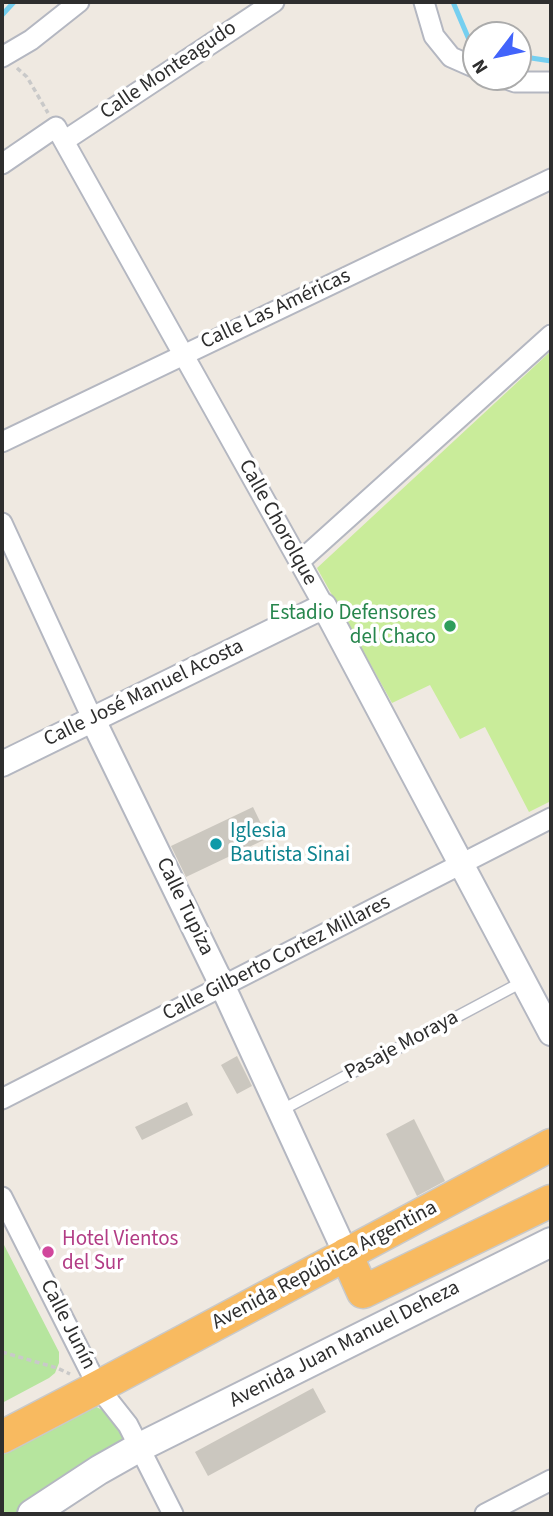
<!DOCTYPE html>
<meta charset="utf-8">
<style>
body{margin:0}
#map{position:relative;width:553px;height:1516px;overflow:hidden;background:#efe9e1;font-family:"Source Sans 3",sans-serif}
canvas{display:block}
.frame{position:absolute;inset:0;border:4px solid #2e2e2e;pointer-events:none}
.north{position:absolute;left:462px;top:21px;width:70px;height:70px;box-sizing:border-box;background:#fff;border:2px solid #ababab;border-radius:50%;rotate:238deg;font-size:19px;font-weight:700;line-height:28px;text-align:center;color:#2e2e2e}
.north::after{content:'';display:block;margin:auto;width:24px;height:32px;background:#4264fb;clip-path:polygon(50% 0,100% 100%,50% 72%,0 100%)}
</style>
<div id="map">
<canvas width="553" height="1516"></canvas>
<div class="frame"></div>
<div class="north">N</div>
</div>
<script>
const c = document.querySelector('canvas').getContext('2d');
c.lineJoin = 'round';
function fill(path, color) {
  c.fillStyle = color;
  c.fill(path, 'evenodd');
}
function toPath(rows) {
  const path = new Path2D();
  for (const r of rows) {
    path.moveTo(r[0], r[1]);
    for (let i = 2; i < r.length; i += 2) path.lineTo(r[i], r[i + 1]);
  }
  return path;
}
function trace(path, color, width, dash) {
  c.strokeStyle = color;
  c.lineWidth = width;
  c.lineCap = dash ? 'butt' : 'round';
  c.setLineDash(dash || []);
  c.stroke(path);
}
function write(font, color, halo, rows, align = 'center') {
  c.font = font + ' "Source Sans 3",sans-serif';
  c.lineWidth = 7;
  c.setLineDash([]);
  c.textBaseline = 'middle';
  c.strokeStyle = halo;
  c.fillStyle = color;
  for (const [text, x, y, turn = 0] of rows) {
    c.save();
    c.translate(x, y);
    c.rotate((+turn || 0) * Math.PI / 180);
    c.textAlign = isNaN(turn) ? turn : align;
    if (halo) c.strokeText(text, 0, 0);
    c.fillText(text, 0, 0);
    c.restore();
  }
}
fill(toPath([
 [2,1241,59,1352,59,1363,55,1373,49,1378,2,1403],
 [89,1403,110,1414,127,1442,15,1514,2,1514,2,1448]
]), '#b6e59e');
fill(toPath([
 [551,351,551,801,529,812,485,727,460,739,430,685,392,703,317,568]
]), '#c9ec9a');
trace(toPath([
 [453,2,473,49,476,50],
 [2,15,14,2],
 [518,56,551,61]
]), '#75cff0', 5);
fill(toPath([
 [253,807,268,838,186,877,171,846],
 [237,1056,252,1086,237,1094,221,1065],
 [187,1102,193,1115,142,1140,135,1127],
 [414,1119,445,1181,417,1196,386,1134],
 [313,1388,326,1412,208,1476,195,1452]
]), '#cbc7bf');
const service = toPath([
 [280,1111,524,981]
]);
const minor = toPath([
 [424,2,434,36,451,57,476,68],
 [2,57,31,40,79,2],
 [501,77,515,82,551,82],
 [64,141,274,2],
 [2,164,56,127,324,606],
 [2,442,551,179],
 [2,523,92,718],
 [299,562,551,335],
 [2,1099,551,818],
 [2,1197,98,1387,128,1425,173,1514],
 [485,1514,551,1480]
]);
const tertiary = toPath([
 [92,718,223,987,346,1254],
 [2,764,324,606,551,1033]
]);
const secondary = toPath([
 [32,1514,99,1470,138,1448,551,1242]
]);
const trunk = toPath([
 [346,1254,363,1292,551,1201],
 [2,1437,98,1387,551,1145]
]);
trace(service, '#b4b7c1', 13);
trace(minor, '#b4b7c1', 23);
trace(tertiary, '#b4b7c1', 28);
trace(secondary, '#b4b7c1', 32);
trace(trunk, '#c9c9c9', 35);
trace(toPath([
 [17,68,27,77,48,113],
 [2,1352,57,1368,70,1374]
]), '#c9c9c9', 3.5, [5, 3.5]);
trace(service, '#fff', 10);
trace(minor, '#fff', 19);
trace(tertiary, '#fff', 24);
trace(secondary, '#fff', 28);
trace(trunk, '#f8ba60', 32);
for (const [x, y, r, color] of [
 [450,626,7,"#2e9e5b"],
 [216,844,7,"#0f9aa8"],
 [48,1252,7,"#d1479c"]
]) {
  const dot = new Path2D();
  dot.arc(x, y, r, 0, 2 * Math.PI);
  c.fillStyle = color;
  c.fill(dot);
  trace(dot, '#fff', 2.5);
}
write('21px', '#2e2e2e', '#fff', [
 ["Calle Monteagudo",169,71,-34],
 ["Calle Las Américas",276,310,-25],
 ["Calle Chorolque",277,523,61],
 ["Calle José Manuel Acosta",144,694,-26],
 ["Calle Tupiza",184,907,64],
 ["Calle Gilberto Cortez Millares",277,959,-27],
 ["Pasaje Moraya",402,1046,-28],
 ["Avenida República Argentina",325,1266,-28],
 ["Calle Junín",67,1325,63],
 ["Avenida Juan Manuel Deheza",345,1345,-27]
]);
write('21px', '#27864d', '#fff', [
 ["Estadio Defensores",436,614],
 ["del Chaco",436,638]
], 'right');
write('21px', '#0d838f', '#fff', [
 ["Iglesia",230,832],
 ["Bautista Sinai",230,856]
], 'left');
write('21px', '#b23c85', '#fff', [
 ["Hotel Vientos",62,1240],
 ["del Sur",62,1264]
], 'left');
</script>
